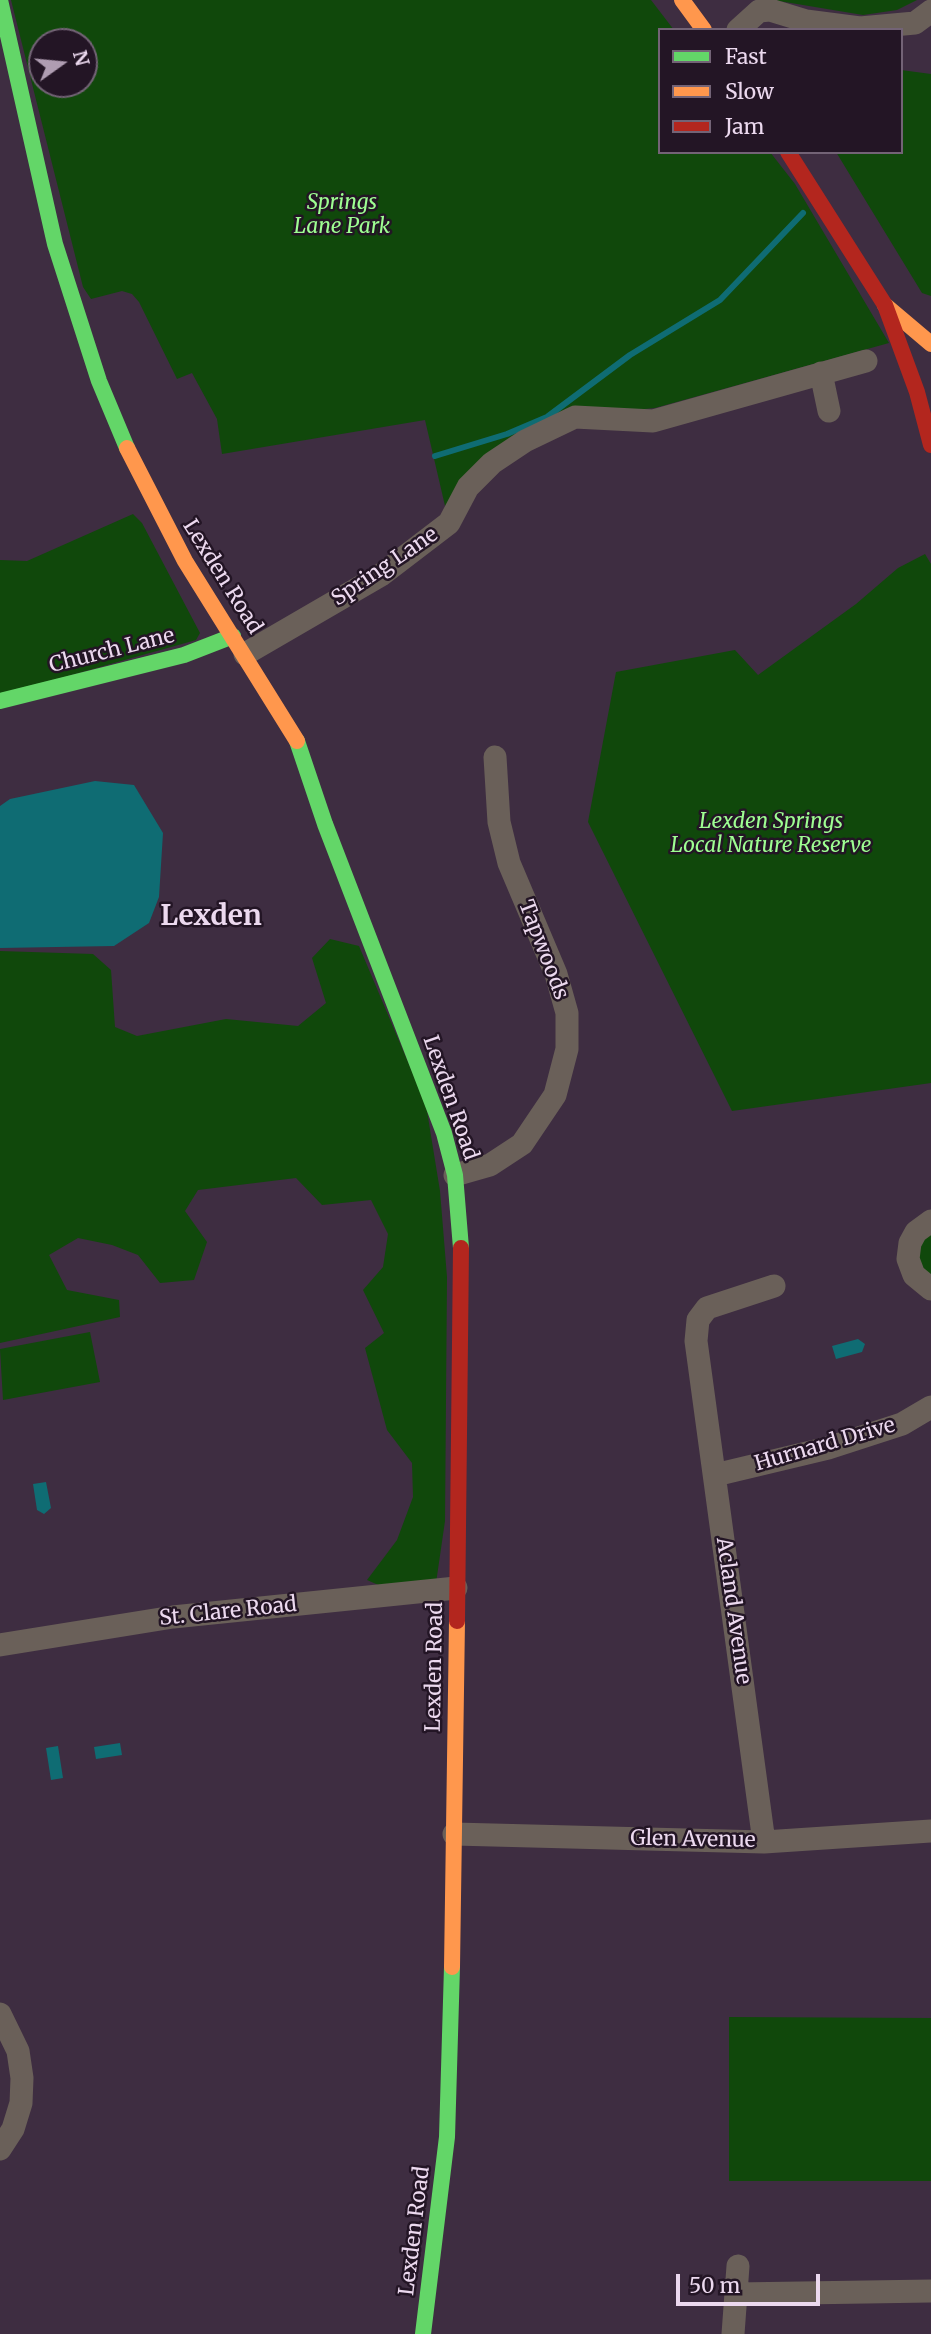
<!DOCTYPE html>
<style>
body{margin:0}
#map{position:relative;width:931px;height:2334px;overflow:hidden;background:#3e2d41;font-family:Merriweather,serif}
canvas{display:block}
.legend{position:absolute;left:658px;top:28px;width:245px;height:126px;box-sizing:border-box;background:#231525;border:2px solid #736376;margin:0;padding:9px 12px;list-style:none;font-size:21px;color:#ecd9ef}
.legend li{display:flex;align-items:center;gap:14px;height:35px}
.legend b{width:35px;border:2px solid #736376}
.north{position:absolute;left:28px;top:28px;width:70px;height:70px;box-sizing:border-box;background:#231525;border:2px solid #736376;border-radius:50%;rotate:75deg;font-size:19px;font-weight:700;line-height:28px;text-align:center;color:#ecd9ef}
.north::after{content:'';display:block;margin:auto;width:24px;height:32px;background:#af9db2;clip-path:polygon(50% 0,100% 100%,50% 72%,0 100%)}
.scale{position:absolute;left:676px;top:2274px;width:144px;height:32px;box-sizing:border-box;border:4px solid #ecd9ef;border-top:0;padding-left:9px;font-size:21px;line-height:24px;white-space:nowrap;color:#ecd9ef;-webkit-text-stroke:5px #231525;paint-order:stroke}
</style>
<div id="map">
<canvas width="931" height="2334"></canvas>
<ul class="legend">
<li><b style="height:9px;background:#63d668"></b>Fast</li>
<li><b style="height:9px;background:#ff974d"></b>Slow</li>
<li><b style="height:9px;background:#b3261e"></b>Jam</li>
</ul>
<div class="north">N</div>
<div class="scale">50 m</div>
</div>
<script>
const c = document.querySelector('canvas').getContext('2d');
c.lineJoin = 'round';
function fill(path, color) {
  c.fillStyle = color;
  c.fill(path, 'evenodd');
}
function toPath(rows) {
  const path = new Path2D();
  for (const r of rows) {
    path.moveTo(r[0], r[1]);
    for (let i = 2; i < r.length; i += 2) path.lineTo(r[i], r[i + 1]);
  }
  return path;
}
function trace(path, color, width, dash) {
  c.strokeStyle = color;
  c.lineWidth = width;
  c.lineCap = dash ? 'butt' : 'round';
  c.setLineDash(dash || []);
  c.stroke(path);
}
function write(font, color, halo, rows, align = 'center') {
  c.font = font + ' Merriweather,serif';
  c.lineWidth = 5;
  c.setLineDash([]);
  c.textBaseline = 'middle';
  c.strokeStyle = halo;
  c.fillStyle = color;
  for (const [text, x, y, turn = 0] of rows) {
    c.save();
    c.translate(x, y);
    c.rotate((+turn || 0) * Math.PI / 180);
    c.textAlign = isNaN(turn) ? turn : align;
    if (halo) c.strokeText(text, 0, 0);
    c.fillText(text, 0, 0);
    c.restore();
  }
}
fill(toPath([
 [11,0,651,0,674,30,660,30,660,152,770,152,795,184,889,343,655,408,583,415,492,463,449,523,425,420,222,454,217,419,192,373,177,379,139,302,132,294,122,291,91,299,83,287],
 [42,42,84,42,84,84,42,84],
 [773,0,917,0,897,10,863,15],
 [901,70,931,74,931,296,922,293,836,152,901,152],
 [133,514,142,523,200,633,196,640,0,695,0,560,27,561],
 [925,554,931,564,931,1083,732,1111,588,822,616,672,735,650,758,675,856,604,898,568],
 [330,939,359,946,426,1105,440,1191,447,1277,445,1521,436,1583,392,1591,367,1580,397,1540,413,1497,412,1463,387,1430,365,1348,384,1333,363,1290,383,1267,388,1234,371,1200,322,1205,296,1178,198,1190,185,1211,207,1242,194,1280,160,1283,138,1255,112,1245,78,1238,49,1255,67,1290,119,1300,120,1317,0,1343,0,951,93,954,111,970,115,1027,137,1036,226,1019,298,1026,326,1003,312,958],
 [931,1228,931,1283,914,1255],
 [90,1332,100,1382,3,1400,0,1349],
 [729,2017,931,2018,931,2181,729,2181]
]), '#10480b');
fill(toPath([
 [95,781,134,785,163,833,159,897,149,923,114,946,0,948,0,806,10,799],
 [858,1339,865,1344,862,1352,836,1359,832,1346],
 [46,1482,51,1508,44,1514,37,1510,33,1484],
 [120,1743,122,1755,96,1759,94,1747],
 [58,1746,63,1778,51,1780,46,1748]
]), '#0f6c73');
trace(toPath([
 [435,456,507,434,547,417,630,355,720,300,803,213]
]), '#0f6c73', 6);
trace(toPath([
 [738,30,759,11,770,10,806,21,860,28,915,23,931,11],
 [821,373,829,411],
 [245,654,381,575,449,523,468,487,492,463,525,441,575,417,653,421,866,361],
 [455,1175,490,1165,522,1144,555,1095,567,1049,567,1013,556,974,509,863,499,822,495,757],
 [931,1221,916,1232,910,1243,908,1259,914,1275,931,1289],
 [715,1475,828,1448,902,1424,931,1407],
 [0,1645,173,1617,456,1588],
 [454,1834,764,1842,931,1831],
 [764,1842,696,1341,698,1320,707,1308,774,1286],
 [0,2014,18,2051,22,2078,21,2103,13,2129,0,2149],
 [736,2294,931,2291],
 [733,2334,738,2266]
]), '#6a6059', 23);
trace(toPath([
 [0,0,55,244,99,381,127,448],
 [0,701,184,655,233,636],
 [297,741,325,824,444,1133,455,1175,461,1248],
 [423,2334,447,2137,452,1967]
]), '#63d668', 16);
trace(toPath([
 [682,0,704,30],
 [885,305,931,344],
 [127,448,185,561,297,741],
 [452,1967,457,1621]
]), '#ff974d', 16);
trace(toPath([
 [788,152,885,305,917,392,931,445],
 [457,1621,461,1248]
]), '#b3261e', 16);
write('italic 21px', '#9efe92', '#231525', [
 ["Springs",342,203],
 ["Lane Park",342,227],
 ["Lexden Springs",771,822],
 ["Local Nature Reserve",771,846]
]);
write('21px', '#ecd9ef', '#231525', [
 ["Spring Lane",385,567,-34],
 ["Lexden Road",222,577,58],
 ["Church Lane",112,651,-14],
 ["Tapwoods",543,950,69],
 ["Lexden Road",450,1098,71],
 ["Hurnard Drive",825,1445,-16],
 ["Acland Avenue",733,1611,82],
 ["St. Clare Road",228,1612,-6],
 ["Lexden Road",435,1667,-89],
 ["Glen Avenue",693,1840,1],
 ["Lexden Road",415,2231,-83]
]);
write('bold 28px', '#ecd9ef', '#231525', [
 ["Lexden",211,917]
]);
</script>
